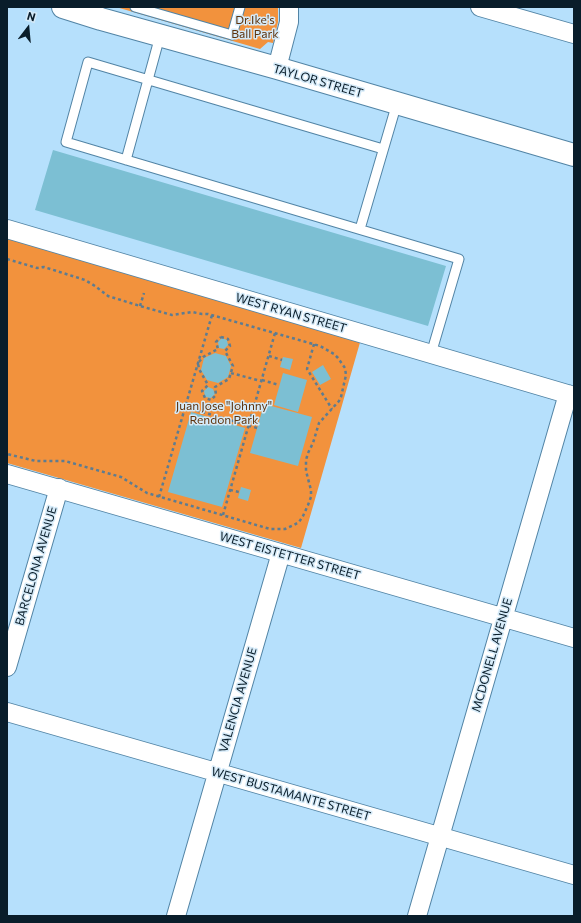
<!DOCTYPE html>
<style>
body{margin:0}
#map{position:relative;width:581px;height:923px;overflow:hidden;background:#b6e0fc;font-family:Commissioner,sans-serif}
canvas{display:block}
.frame{position:absolute;inset:0;border:8px solid #091d2a;pointer-events:none}
.north{position:absolute;left:8px;top:8px;width:40px;height:40px;-webkit-text-stroke:3px #d5eaf8;paint-order:stroke;rotate:16deg;font-size:11px;font-weight:700;line-height:16px;text-align:center;color:#091d2a}
.north::after{content:'';display:block;margin:auto;width:14px;height:18px;background:#091d2a;clip-path:polygon(50% 0,100% 100%,50% 72%,0 100%)}
</style>
<div id="map">
<canvas width="581" height="923"></canvas>
<div class="frame"></div>
<div class="north">N</div>
</div>
<script>
const c = document.querySelector('canvas').getContext('2d');
c.lineJoin = 'round';
function fillPath(path, color) {
  c.fillStyle = color;
  c.fill(path, 'evenodd');
}
function shape(rows) {
  const path = new Path2D();
  for (const r of rows) {
    path.moveTo(r[0], r[1]);
    for (let i = 2; i < r.length; i += 2) path.lineTo(r[i], r[i + 1]);
  }
  return path;
}
function strokePath(path, color, width, dash) {
  c.strokeStyle = color;
  c.lineWidth = width;
  c.lineCap = dash ? 'butt' : 'round';
  c.setLineDash(dash || []);
  c.stroke(path);
}
function label(font, color, halo, rows, align = 'center') {
  c.font = font + ' Commissioner,sans-serif';
  c.lineWidth = 3;
  c.setLineDash([]);
  c.textBaseline = 'middle';
  c.strokeStyle = halo;
  c.fillStyle = color;
  for (const [text, x, y, turn = 0] of rows) {
    c.save();
    c.translate(x, y);
    c.rotate((+turn || 0) * Math.PI / 180);
    c.textAlign = isNaN(turn) ? turn : align;
    if (halo) c.strokeText(text, 0, 0);
    c.fillText(text, 0, 0);
    c.restore();
  }
}
const green = shape([
 [116,7,278,7,278,22,273,43,268,42,260,49],
 [7,237,361,339,301,548,7,463]
]);
const building = shape([
 [53,150,446,266,428,326,35,210],
 [222,338,227,340,228,345,224,349,219,348,218,342],
 [215,353,226,356,231,366,228,377,218,383,207,380,201,370,204,358],
 [283,357,293,359,290,370,280,367],
 [323,365,331,379,320,385,312,372],
 [283,373,307,380,298,412,274,405],
 [208,387,213,389,215,394,211,398,205,397,204,391],
 [264,404,312,417,298,466,250,453],
 [191,412,245,428,222,507,168,492],
 [241,487,251,490,248,501,238,498]
]);
const path = shape([
 [7,259,37,268,44,267,85,280,95,286,108,296,140,306,172,315,192,312,202,314,208,314,320,346,334,354,338,358,345,368,346,375,341,397,339,401,319,423,313,443,308,453,306,460,306,471,311,490,311,497,308,505,303,516,299,522,294,525,285,529,270,529,147,493,121,477,65,461,36,461,7,454],
 [140,306,144,293],
 [221,337,228,339,230,346,225,351,233,366,229,379,215,387,216,395,211,400,205,398,202,391,208,385,199,369,198,363,203,357,218,349,216,342,221,337],
 [314,344,307,369,332,409],
 [269,356,282,360],
 [231,373,261,381],
 [262,380,279,385],
 [185,407,257,428],
 [230,490,239,492],
 [159,497,212,315],
 [223,515,275,333]
]);
const lane = shape([
 [135,7,232,35,240,7],
 [383,149,88,62,66,142,459,259,431,354],
 [126,160,160,36],
 [360,229,397,103]
]);
const street = shape([
 [480,7,574,34],
 [277,68,289,22,289,7],
 [7,229,574,396],
 [7,474,574,638],
 [7,667,59,488],
 [7,712,574,875],
 [176,916,281,553],
 [417,916,568,394]
]);
const secondary = shape([
 [63,7,101,19,277,68,574,155]
]);
const parkNames = [
 ["Dr.Ike's",255,20],
 ["Ball Park",255,34],
 ["Juan Jose \"Johnny\"",224,406],
 ["Rendon Park",224,420]
];
const streetNames = [
 ["TAYLOR STREET",318,81,16],
 ["WEST RYAN STREET",291,313,16],
 ["WEST EISTETTER STREET",290,556,16],
 ["BARCELONA AVENUE",36,566,-74],
 ["MCDONELL AVENUE",492,655,-74],
 ["VALENCIA AVENUE",238,700,-74],
 ["WEST BUSTAMANTE STREET",291,794,16]
];
fillPath(green, '#f2923d');
fillPath(building, '#7cbfd3');
strokePath(lane, '#5284a5', 11);
strokePath(street, '#5284a5', 20);
strokePath(secondary, '#5284a5', 24);
strokePath(path, '#5d7c91', 2.5, [3, 3]);
strokePath(lane, '#fff', 9);
strokePath(street, '#fff', 18);
strokePath(secondary, '#fff', 22);
label('12px', '#5e330c', '#d5eaf8', parkNames);
label('12px', '#091d2a', '#d5eaf8', streetNames);
</script>
